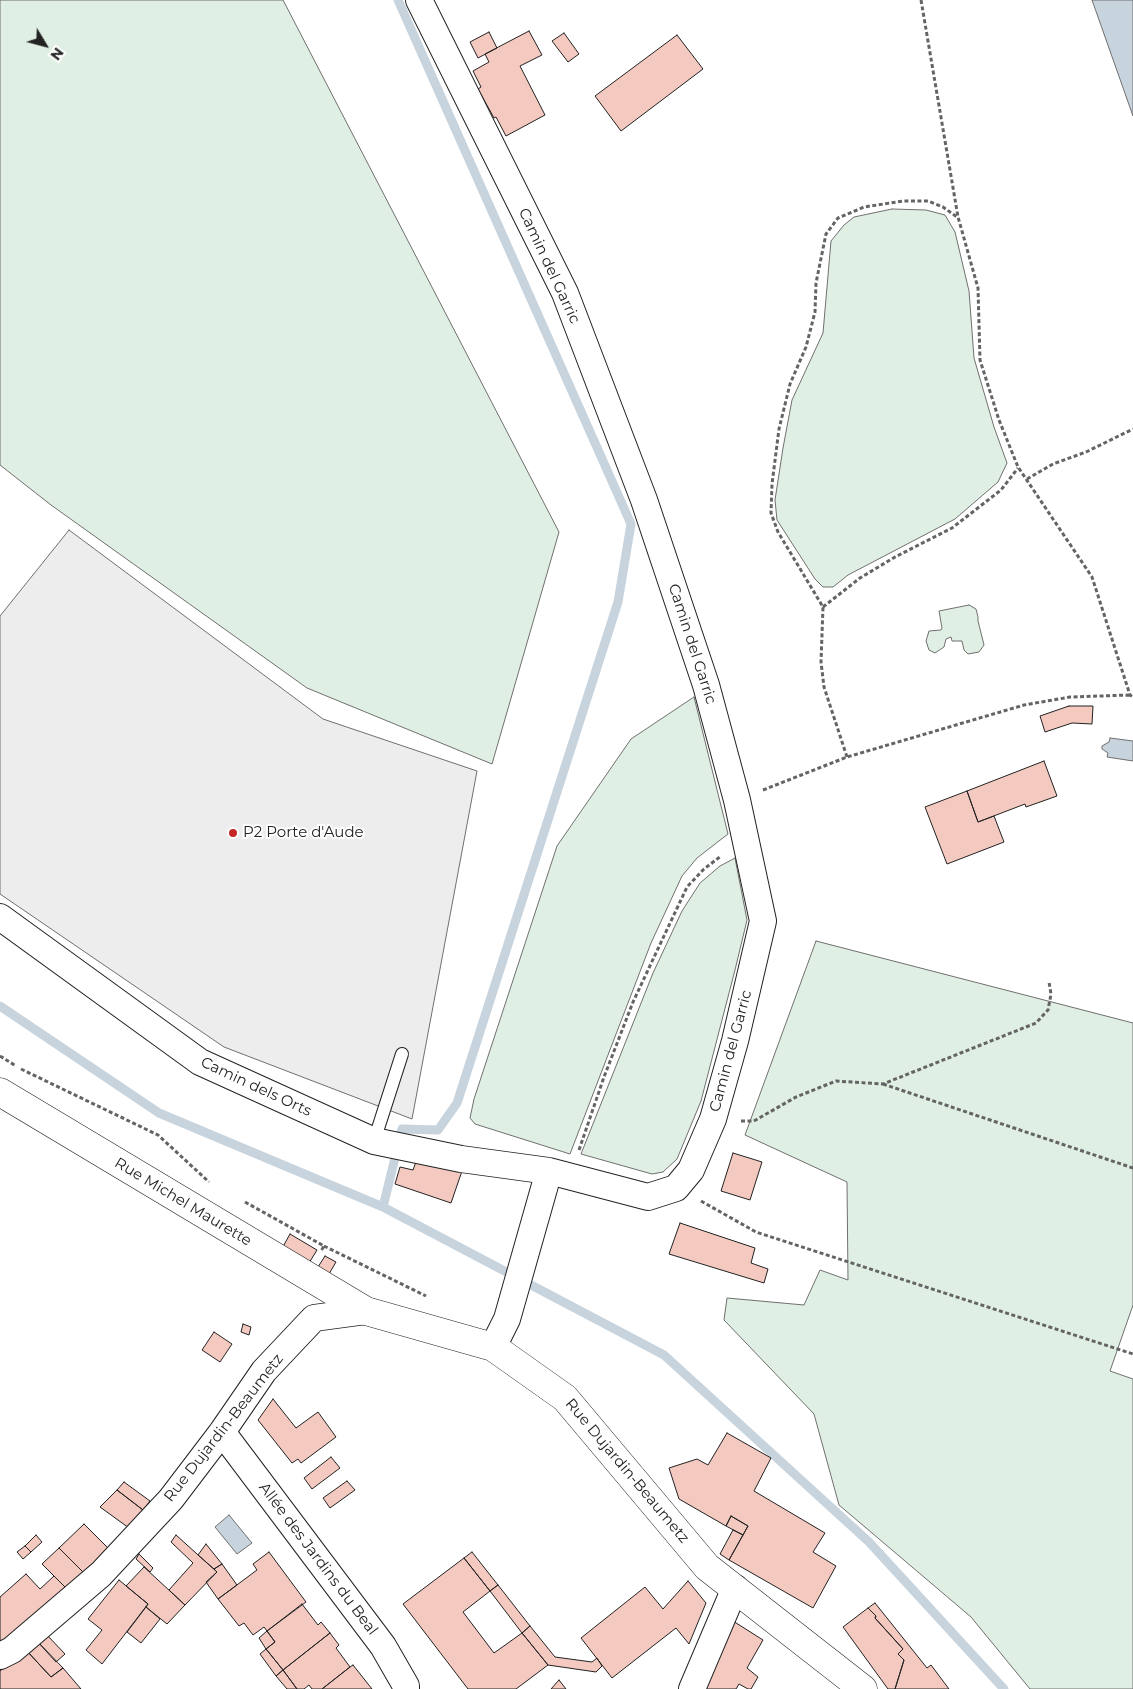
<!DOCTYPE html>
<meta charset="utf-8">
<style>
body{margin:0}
#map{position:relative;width:1133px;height:1689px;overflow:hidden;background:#fff;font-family:Montserrat,sans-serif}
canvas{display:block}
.north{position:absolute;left:20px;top:20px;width:50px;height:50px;-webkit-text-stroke:4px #fff;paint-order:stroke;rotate:127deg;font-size:14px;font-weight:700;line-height:20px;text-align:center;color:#222}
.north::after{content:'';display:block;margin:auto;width:18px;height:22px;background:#222;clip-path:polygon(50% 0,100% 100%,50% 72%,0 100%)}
</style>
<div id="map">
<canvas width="1133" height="1689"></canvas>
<div class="north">N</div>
</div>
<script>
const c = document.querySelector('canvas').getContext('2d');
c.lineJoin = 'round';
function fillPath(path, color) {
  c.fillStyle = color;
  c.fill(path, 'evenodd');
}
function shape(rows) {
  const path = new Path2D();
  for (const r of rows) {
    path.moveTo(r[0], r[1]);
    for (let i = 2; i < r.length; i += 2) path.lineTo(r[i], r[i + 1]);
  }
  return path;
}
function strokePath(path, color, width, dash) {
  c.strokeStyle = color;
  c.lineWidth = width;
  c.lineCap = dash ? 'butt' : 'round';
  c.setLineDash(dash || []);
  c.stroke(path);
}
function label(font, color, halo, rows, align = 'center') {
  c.font = font + ' Montserrat,sans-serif';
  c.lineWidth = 4;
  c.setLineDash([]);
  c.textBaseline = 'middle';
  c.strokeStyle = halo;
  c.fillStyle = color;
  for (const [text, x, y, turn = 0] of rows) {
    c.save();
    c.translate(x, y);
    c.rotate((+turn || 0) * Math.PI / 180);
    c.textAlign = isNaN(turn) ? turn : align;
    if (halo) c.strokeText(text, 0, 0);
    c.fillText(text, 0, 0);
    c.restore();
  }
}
const green = shape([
 [0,0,283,0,559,532,492,764,307,688,51,505,0,465,0,0],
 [892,209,926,210,945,215,955,232,969,291,974,358,994,427,1007,463,998,482,955,519,848,575,833,587,823,587,815,579,777,520,775,500,783,448,792,400,823,333,831,241,844,225,854,217,892,209],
 [969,605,976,609,978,617,978,621,984,645,979,652,968,654,964,650,962,641,952,641,951,637,946,639,944,647,935,653,929,650,926,641,929,631,941,630,942,628,939,611,969,605],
 [694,697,728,834,697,858,682,876,651,943,570,1154,475,1124,470,1118,474,1099,557,846,631,739,694,697],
 [735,858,747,920,735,970,701,1101,677,1159,663,1172,652,1174,581,1154,653,973,682,911,700,883,720,866,735,858],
 [816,941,1133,1023,1133,1305,1110,1371,1133,1379,1133,1689,1030,1689,971,1617,839,1505,814,1414,724,1320,727,1298,804,1305,820,1270,848,1280,847,1182,745,1135,816,941]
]);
const parking = shape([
 [69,530,323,719,477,771,412,1119,224,1047,0,894,0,616,69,530]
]);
const water = shape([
 [1092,0,1133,0,1133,116,1092,0],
 [1110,738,1133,741,1133,761,1107,757,1108,753,1102,749,1102,746,1109,742,1110,738],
 [229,1515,252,1543,237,1554,215,1527,229,1515]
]);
const stream = shape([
 [0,1006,159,1113,383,1207,664,1355,869,1542,1004,1689],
 [383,1207,402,1129,438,1130,457,1103,618,602,631,524,398,0]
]);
const building = shape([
 [529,31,542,55,520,66,545,115,506,136,496,117,494,118,478,89,481,87,473,71,489,62,485,54,529,31],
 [489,32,497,48,478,58,470,42,489,32],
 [564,33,579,54,568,62,552,41,564,33],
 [677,35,703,69,621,131,595,96,677,35],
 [1069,706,1093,706,1092,724,1072,723,1045,732,1040,716,1069,706],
 [1044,761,1057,796,1026,807,1025,804,978,822,967,791,1044,761],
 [967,791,978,822,994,816,1004,842,947,864,925,807,967,791],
 [733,1153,762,1162,750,1200,721,1191,733,1153],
 [418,1156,462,1171,451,1203,395,1184,400,1167,413,1170,418,1156],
 [680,1223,755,1248,751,1263,768,1269,764,1283,669,1254,680,1223],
 [290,1234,317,1250,306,1268,280,1252,290,1234],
 [325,1256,336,1262,329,1274,318,1267,325,1256],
 [243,1324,251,1327,249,1335,241,1332,243,1324],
 [214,1332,232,1344,220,1362,202,1350,214,1332],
 [273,1399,296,1428,318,1412,336,1437,301,1463,298,1459,292,1463,258,1420,273,1399],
 [727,1433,771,1458,754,1491,825,1533,813,1552,836,1566,813,1608,729,1560,748,1526,731,1516,726,1526,679,1499,669,1468,697,1459,708,1465,727,1433],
 [331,1457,340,1468,312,1489,304,1478,331,1457],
 [347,1481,355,1490,330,1508,323,1498,347,1481],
 [124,1482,150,1501,143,1510,117,1490,124,1482],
 [117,1490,143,1510,129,1528,100,1507,117,1490],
 [731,1516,748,1526,743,1535,726,1526,731,1516],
 [84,1524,109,1549,83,1572,59,1548,84,1524],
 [733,1530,743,1535,729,1560,720,1554,733,1530],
 [36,1535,42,1542,31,1552,25,1546,36,1535],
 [176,1535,217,1572,185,1605,169,1590,193,1563,171,1542,176,1535],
 [206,1544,222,1564,214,1569,198,1555,206,1544],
 [25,1546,31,1552,23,1559,17,1552,25,1546],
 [59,1548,83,1572,66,1588,42,1564,59,1548],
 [269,1552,306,1602,267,1631,264,1627,253,1635,244,1623,239,1626,218,1599,257,1570,253,1564,269,1552],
 [472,1552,498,1585,490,1591,464,1558,472,1552],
 [139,1554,153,1568,150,1572,136,1559,139,1554],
 [464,1558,490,1591,463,1612,494,1653,522,1633,548,1665,516,1689,468,1689,403,1604,464,1558],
 [222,1564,237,1585,218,1599,206,1582,217,1572,214,1569,222,1564],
 [144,1567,185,1605,167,1624,146,1607,148,1604,126,1586,144,1567],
 [26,1574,40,1589,54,1576,66,1588,0,1646,0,1597,26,1574],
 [119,1580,148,1604,102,1664,86,1650,102,1630,88,1619,119,1580],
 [688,1581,706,1603,689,1644,676,1628,612,1678,581,1638,645,1587,663,1609,688,1581],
 [498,1585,530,1626,522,1633,490,1591,498,1585],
 [875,1603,927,1668,931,1665,949,1689,895,1689,904,1660,898,1654,903,1649,875,1618,876,1616,868,1608,875,1603],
 [302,1604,318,1625,321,1622,330,1633,283,1670,266,1649,275,1642,267,1631,302,1604],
 [146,1607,160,1619,141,1643,127,1632,146,1607],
 [868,1608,876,1616,875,1618,903,1649,898,1654,904,1660,895,1689,888,1689,843,1627,868,1608],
 [733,1621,763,1640,747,1668,758,1677,751,1689,748,1689,739,1684,736,1689,702,1689,733,1621],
 [530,1626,555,1657,592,1662,597,1658,602,1666,596,1672,548,1665,522,1633,530,1626],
 [267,1631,275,1642,266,1649,259,1638,267,1631],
 [330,1633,339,1645,336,1648,350,1667,322,1689,312,1689,309,1685,304,1689,297,1689,283,1670,330,1633],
 [46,1634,65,1654,56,1662,37,1641,46,1634],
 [37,1641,63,1668,51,1677,26,1650,37,1641],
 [266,1649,283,1670,276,1676,260,1654,266,1649],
 [26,1650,51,1677,63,1668,81,1689,0,1689,0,1671,26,1650],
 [353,1665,372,1689,322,1689,350,1667,353,1665],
 [283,1670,297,1689,287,1689,276,1676,283,1670],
 [559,1680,566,1689,551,1689,559,1680]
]);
const path = shape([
 [921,0,958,217,978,288,980,360,999,420,1018,467,1092,577,1130,695,1133,697],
 [1027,479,1053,464,1086,452,1133,429],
 [823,607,860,578,895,557,952,528,1001,490,1018,468],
 [847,757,824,687,821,662,823,607,778,532,771,513,772,484,779,429,790,384,806,347,815,312,816,283,826,234,838,218,864,207,903,201,928,201,943,207,957,217],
 [763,790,847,757,1024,705,1070,697,1130,695],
 [0,1056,16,1066],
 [21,1069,158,1135,209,1182],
 [883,1084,1133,1168],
 [741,1121,754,1121,796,1097,836,1081,883,1084,1036,1023,1048,1010,1051,994,1049,982],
 [579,1150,604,1077,633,1002,679,904,687,887,704,869,721,856],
 [701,1201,756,1232,1133,1354],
 [245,1202,324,1246,321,1251],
 [324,1246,426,1296]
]);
const service = shape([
 [374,1141,402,1054]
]);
const minor = shape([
 [0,917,200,1062,374,1141,461,1159,549,1171,648,1197,676,1188,691,1170,713,1119,735,1041,763,921,737,800,706,685,644,500,565,293,419,0],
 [493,1347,507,1319,549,1171],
 [222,1432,383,1646,406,1686,406,1689],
 [0,1656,12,1650,101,1574,171,1499,222,1432,264,1371,314,1318,366,1311],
 [692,1689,735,1588]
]);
const secondary = shape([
 [0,1092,366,1311,493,1347,565,1398,707,1567,863,1689]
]);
const markers = [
 [233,833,5,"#c62828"]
];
const streetNames = [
 ["Camin del Garric",549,266,65],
 ["Camin del Garric",692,644,72],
 ["Camin del Garric",731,1051,-75],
 ["Camin dels Orts",256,1087,25],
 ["Rue Michel Maurette",183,1202,31],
 ["Rue Dujardin-Beaumetz",224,1428,-52],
 ["Rue Dujardin-Beaumetz",627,1471,50],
 ["Allée des Jardins du Beal",318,1559,53]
];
const poiNames = [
 ["P2 Porte d'Aude",243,833]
];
fillPath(green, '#e0efe3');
strokePath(green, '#6f6f6f', 1);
fillPath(parking, '#ededed');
strokePath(parking, '#6f6f6f', 1);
fillPath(water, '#c7d3dd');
strokePath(water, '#6f6f6f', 1);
strokePath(stream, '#c7d3dd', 9);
fillPath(building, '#f3c9c0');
strokePath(building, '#222', 1);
strokePath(service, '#222', 14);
strokePath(minor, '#222', 28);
strokePath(secondary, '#222', 29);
strokePath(path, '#646464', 3, [4, 2.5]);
strokePath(service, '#fff', 12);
strokePath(minor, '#fff', 26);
strokePath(secondary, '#fff', 28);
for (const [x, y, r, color] of markers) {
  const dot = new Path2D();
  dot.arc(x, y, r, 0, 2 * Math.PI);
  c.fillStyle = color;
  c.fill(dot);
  strokePath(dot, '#fff', 2);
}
label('15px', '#222', '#fff', streetNames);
label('15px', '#222', '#fff', poiNames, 'left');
</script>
